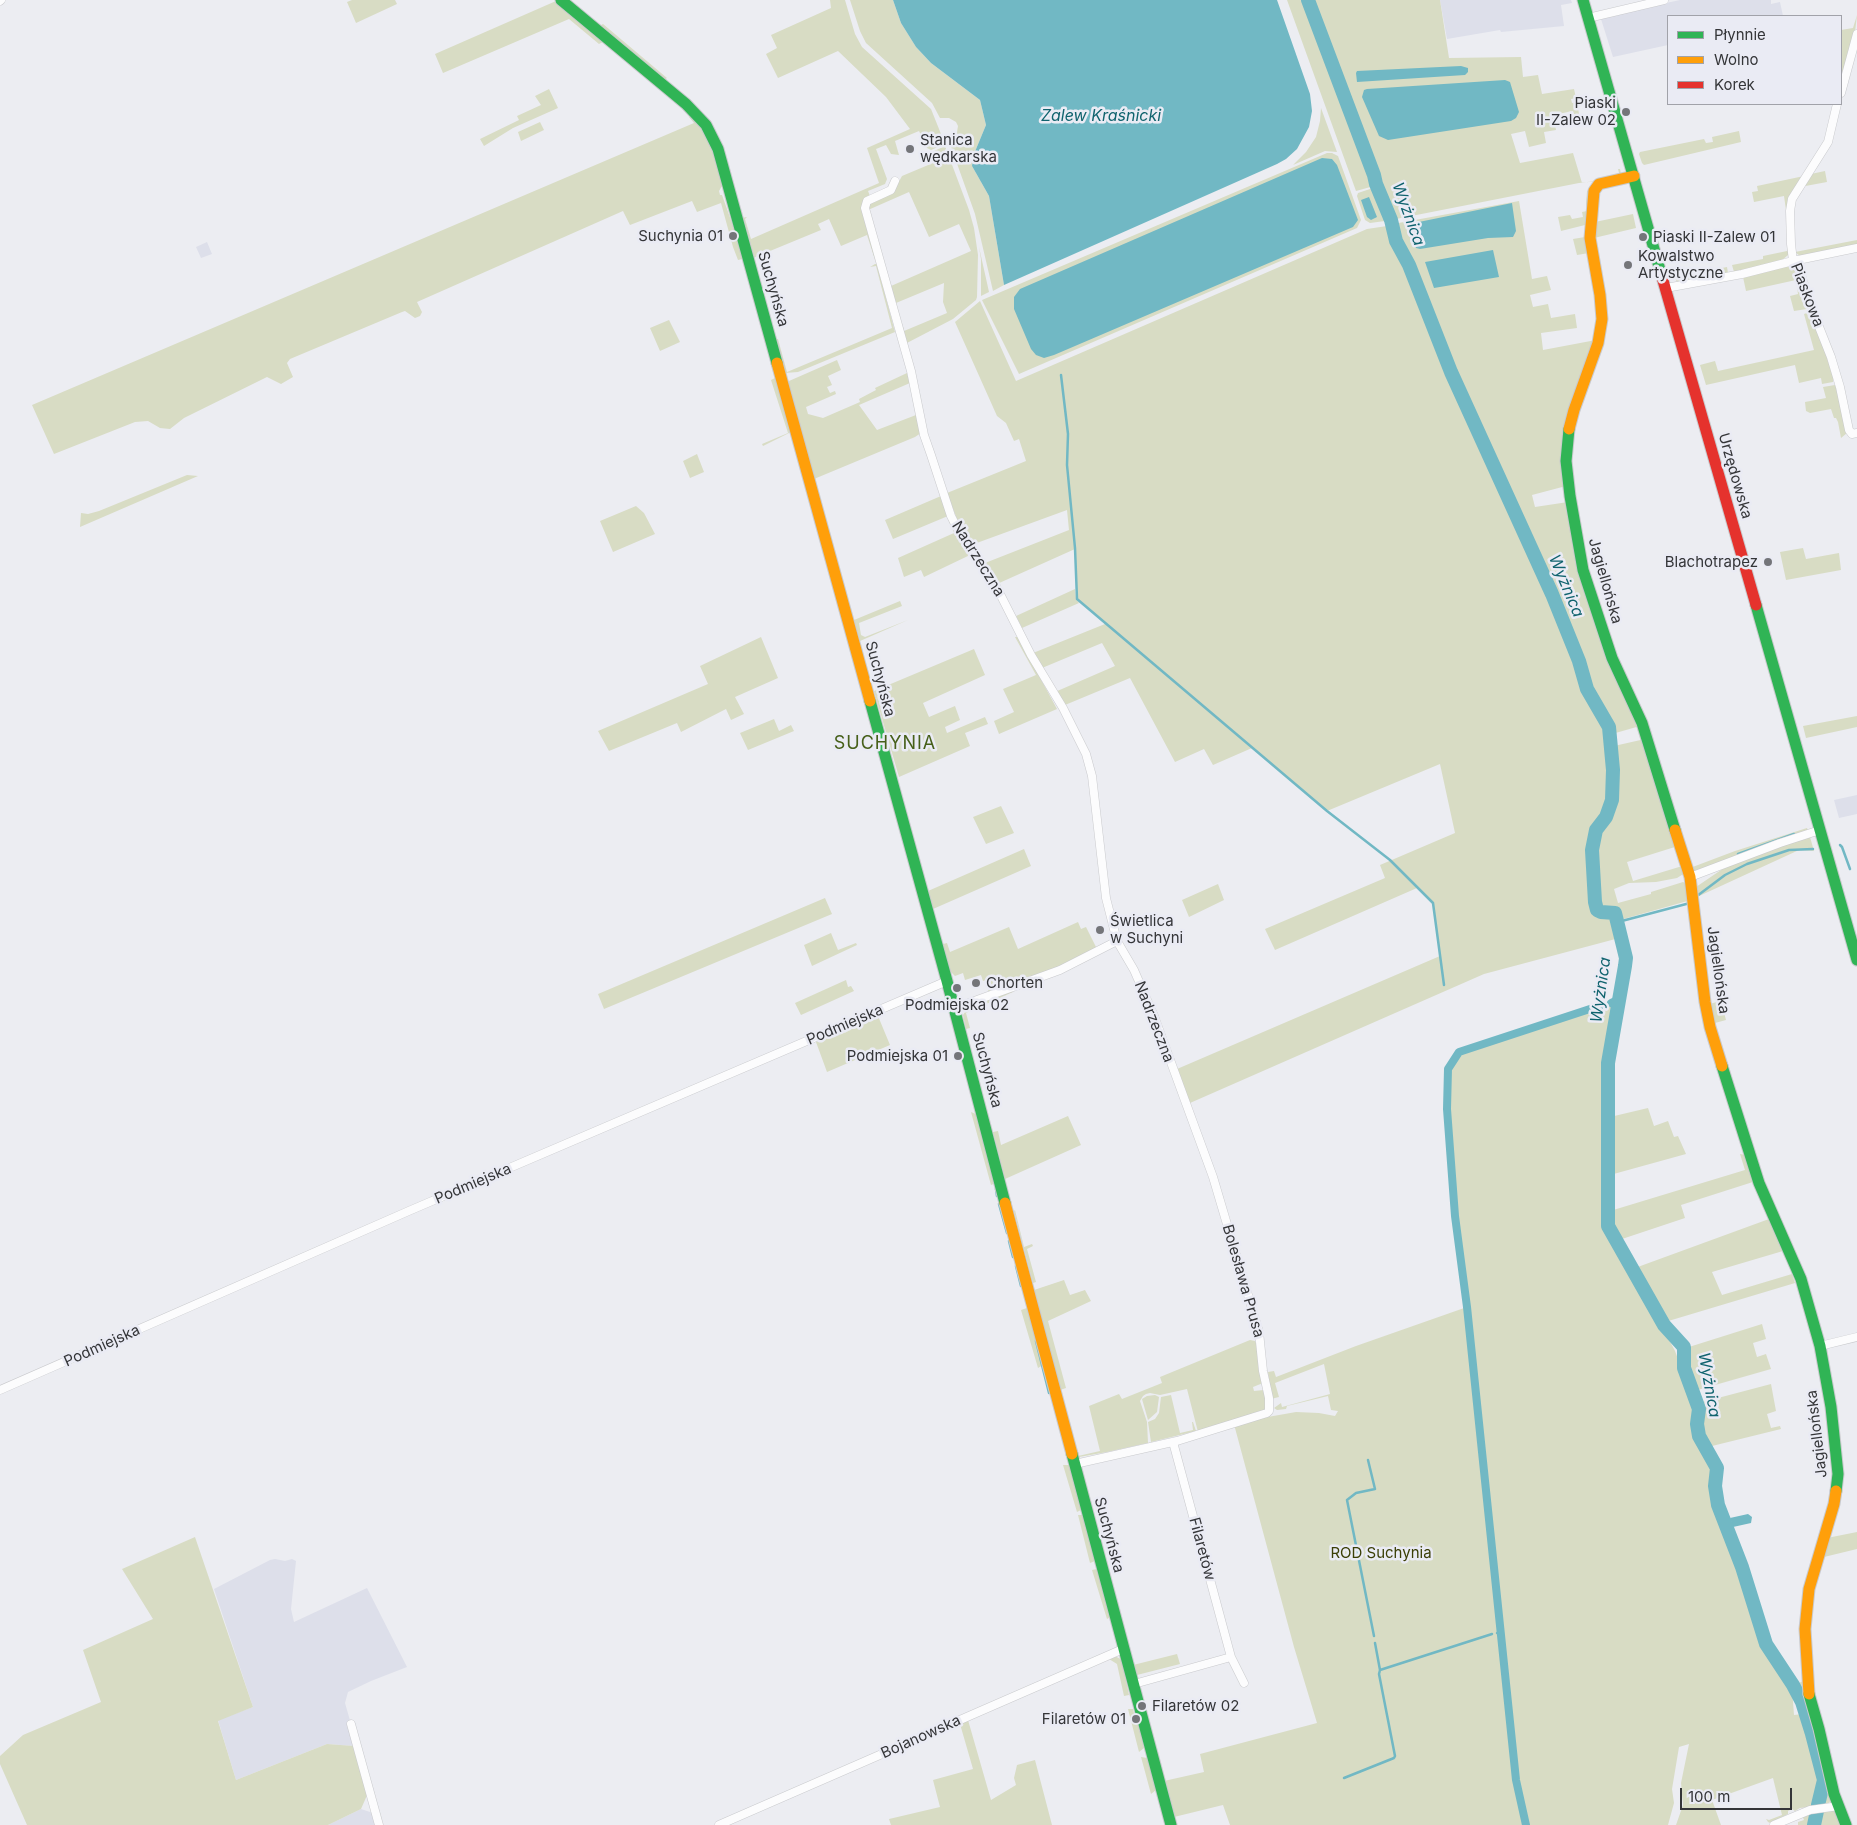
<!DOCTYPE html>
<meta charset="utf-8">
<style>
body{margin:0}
#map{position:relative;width:1857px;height:1825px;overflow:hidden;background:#ecedf2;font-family:Inter,sans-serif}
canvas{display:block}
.legend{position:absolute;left:1667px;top:15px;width:175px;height:90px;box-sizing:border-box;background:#eaebf4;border:1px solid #a1a2a9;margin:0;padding:6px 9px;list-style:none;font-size:15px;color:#343538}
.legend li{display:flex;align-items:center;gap:10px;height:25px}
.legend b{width:25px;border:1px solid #a1a2a9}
.scale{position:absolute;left:1680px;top:1788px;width:112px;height:22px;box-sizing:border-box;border:2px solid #343538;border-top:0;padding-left:6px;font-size:15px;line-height:18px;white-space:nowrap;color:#343538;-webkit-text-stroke:4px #eaebf4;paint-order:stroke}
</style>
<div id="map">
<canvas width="1857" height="1825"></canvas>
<ul class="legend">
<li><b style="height:6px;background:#30b455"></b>Płynnie</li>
<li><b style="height:6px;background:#ff9f0a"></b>Wolno</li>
<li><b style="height:6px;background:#e5322d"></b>Korek</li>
</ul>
<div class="scale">100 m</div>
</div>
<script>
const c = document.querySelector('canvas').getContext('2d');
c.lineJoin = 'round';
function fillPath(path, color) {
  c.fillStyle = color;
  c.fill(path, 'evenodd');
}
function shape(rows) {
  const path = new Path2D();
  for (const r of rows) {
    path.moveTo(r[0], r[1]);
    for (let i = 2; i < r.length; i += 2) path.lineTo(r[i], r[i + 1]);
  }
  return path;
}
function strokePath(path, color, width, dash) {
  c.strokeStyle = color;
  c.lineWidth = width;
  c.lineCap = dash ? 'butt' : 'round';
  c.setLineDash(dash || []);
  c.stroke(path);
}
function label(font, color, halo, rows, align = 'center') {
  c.font = font + ' Inter,sans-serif';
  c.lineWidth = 5;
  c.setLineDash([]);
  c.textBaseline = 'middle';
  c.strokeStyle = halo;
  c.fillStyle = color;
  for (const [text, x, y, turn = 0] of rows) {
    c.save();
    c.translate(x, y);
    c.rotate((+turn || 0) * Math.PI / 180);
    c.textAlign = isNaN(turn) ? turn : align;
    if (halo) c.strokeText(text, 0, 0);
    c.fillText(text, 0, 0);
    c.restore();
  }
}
const built = shape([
 [1440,0,1571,0,1572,3,1561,5,1564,26,1501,32,1500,30,1447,39],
 [1680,0,1771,0,1771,4,1780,2,1783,16,1668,16,1668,45,1613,57,1601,19,1643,8],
 [207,242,212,254,201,258,196,247],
 [1857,795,1857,814,1839,818,1834,800],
 [275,1559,285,1561,292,1559,296,1561,291,1609,294,1622,367,1588,407,1667,371,1681,348,1692,345,1703,351,1724,354,1746,327,1744,236,1780,218,1720,253,1707,214,1589,270,1560],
 [361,1809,373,1813,376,1825,328,1825]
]);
const green = shape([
 [352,0,395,0,397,4,356,23,347,2],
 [830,0,845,0,855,34,862,47,931,109,945,144,931,150,927,148,919,131,895,141,899,155,891,154,886,145,876,149,887,179,885,184,868,191,870,196,865,198,875,260,867,235,841,246,829,219,818,224,821,230,753,258,742,218,747,217,745,219,751,239,879,183,867,148,910,129,886,97,838,51,778,78,766,54,777,48,771,35,831,8],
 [850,0,893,0,901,23,916,47,931,63,980,100,986,125,974,154,972,166,989,196,1004,285,993,291,975,214,950,144,956,138,958,126,956,122,949,118,940,118,932,103,866,43,860,31],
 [1287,0,1305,0,1374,186,1356,191],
 [1310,0,1440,0,1449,58,1521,57,1523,77,1538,75,1542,94,1574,89,1576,98,1571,99,1572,103,1577,102,1579,114,1574,115,1573,111,1553,115,1556,130,1544,132,1546,143,1529,147,1525,131,1511,134,1520,163,1573,153,1582,183,1599,180,1619,173,1618,169,1620,169,1621,174,1598,181,1579,183,1391,220],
 [556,1,603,42,599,44,569,19,443,73,435,54],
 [1857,15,1855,32,1844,72,1841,73,1841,30,1853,28],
 [603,24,667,78,664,80,599,26],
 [549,89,558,108,513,128,484,146,480,139,519,120,517,116,541,105,535,96],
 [1321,108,1337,152,1325,151,1293,165,1306,152,1316,137,1320,121],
 [691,116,708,136,718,165,722,186,719,191,720,195,722,195,743,254,742,259,738,260,733,247,721,203,697,212,692,201,630,225,623,211,417,302,422,312,420,316,415,318,405,311,402,312,290,359,287,363,293,377,281,384,267,377,184,418,170,429,160,428,148,421,135,422,54,454,32,405,694,123,689,117],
 [540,122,544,130,521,141,518,132],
 [1739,131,1741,142,1644,165,1642,163,1639,154,1640,152,1704,139,1706,143,1713,142,1712,137],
 [945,146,969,210,974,228,978,255,977,297,976,300,953,319,905,344,900,328,903,327,904,331,947,313,943,302,944,283,896,303,900,317,898,317,884,264,891,286,971,251,959,224,929,237,909,192,868,210,869,204,894,191,902,176,933,163,930,157,932,152],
 [1327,153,1332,153,1338,156,1361,220,1357,228,1019,374,982,300],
 [1825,171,1827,182,1800,187,1811,174],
 [1804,176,1795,189,1788,255,1781,261,1734,272,1732,265,1763,259,1763,256,1787,251,1788,224,1784,196,1754,202,1752,192,1758,191,1757,186],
 [1376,187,1375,193,1385,221,1370,223,1365,220,1357,196,1358,193],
 [1589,190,1589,224,1561,231,1558,217,1570,215,1572,219,1583,217,1582,212,1587,211,1586,203,1587,191],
 [1519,201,1532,279,1547,276,1551,290,1530,295,1533,307,1548,304,1551,318,1575,314,1577,328,1541,333,1543,350,1596,340,1578,390,1566,486,1532,495,1535,507,1568,502,1571,523,1640,726,1612,734,1614,746,1645,739,1678,846,1627,862,1633,881,1679,867,1681,867,1685,873,1677,878,1656,882,1629,883,1614,889,1618,903,1651,894,1651,892,1683,882,1685,883,1691,900,1620,920,1623,937,1484,974,1190,1103,1177,1069,1440,956,1433,903,1417,888,1275,950,1265,929,1385,878,1380,865,1455,833,1440,764,1327,811,1252,748,1213,765,1204,749,1175,762,1130,678,1065,705,1055,692,1115,666,1102,643,1042,668,1033,653,1105,624,1077,599,1075,549,997,584,985,563,1069,530,1067,510,974,544,960,527,947,493,1026,461,1019,439,1014,441,1006,423,997,416,955,322,980,301,1016,381,1367,229,1387,226,1391,238,1395,237,1393,224],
 [1633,214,1636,228,1594,238,1595,222],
 [1585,237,1589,253,1577,255,1573,239],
 [1857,240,1857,246,1800,256,1795,252],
 [979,247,989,292,981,296,981,259],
 [875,264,877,264,895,332,798,372,785,373,776,339,778,339,787,372,892,328,876,266,870,267],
 [1789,265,1796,269,1798,278,1796,280,1746,291,1743,277],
 [1727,267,1728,273,1681,283,1677,282,1675,278],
 [1797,287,1801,288,1807,309,1794,311,1790,296,1798,294],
 [1810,312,1824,348,1833,376,1833,382,1822,384,1821,378,1799,383,1795,365,1706,385,1700,365,1715,361,1718,371,1814,350,1804,314],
 [669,320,680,342,660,351,650,328],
 [837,360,841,370,828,376,832,385,827,387,830,393,835,391,836,394,806,407,808,414,823,418,860,402,859,399,876,390,875,388,907,373,910,383,859,405,877,430,916,415,921,433,915,437,814,479,788,383,789,381],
 [775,378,791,432,763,446,762,444,788,433,771,380],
 [1835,385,1836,386,1847,433,1841,438,1838,422,1836,418,1834,418,1831,409,1810,413,1806,411,1805,402,1826,398,1823,387],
 [697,454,704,472,690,478,683,461],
 [932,470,948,516,893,539,885,520,941,496],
 [187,475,198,476,80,527,81,513,88,514,99,511],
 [636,506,644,513,655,534,613,552,600,521],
 [948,519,968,550,967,551,991,585,989,586,970,555,924,577,921,570,904,577,898,558,954,533],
 [1803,548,1806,559,1839,553,1841,570,1786,580,1780,552],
 [1075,589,1076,599,1079,603,1022,628,1016,616],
 [900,601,902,606,859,623,861,635,865,637,908,620,860,641,854,620],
 [761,637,778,678,735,697,744,714,731,720,726,709,681,732,677,723,609,751,598,731,708,684,700,666],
 [1015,637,1018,637,1057,709,999,734,994,721,1014,712,1003,689,1036,675],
 [974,649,985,675,923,703,929,717,955,706,960,720,945,727,947,733,985,717,988,724,965,733,970,746,899,777,874,691],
 [1857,716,1857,727,1806,738,1803,726],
 [774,719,779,731,791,725,794,731,748,750,740,733],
 [1001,806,1014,833,986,844,973,817],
 [1807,828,1808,831,1697,872,1690,868,1735,851],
 [1810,837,1814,851,1799,850,1697,897,1701,937,1708,978,1704,977,1695,889,1696,887,1724,868,1736,863,1783,844,1799,839],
 [1024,849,1031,866,933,909,928,891],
 [1218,884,1224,900,1189,917,1182,900],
 [825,898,832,914,604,1009,598,994],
 [1078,922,1081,929,1086,927,1097,949,1058,968,989,992,988,990,990,989,987,980,983,981,981,975,965,980,963,973,955,976,949,970,943,944,947,943,950,952,1009,927,1018,949],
 [831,933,838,950,856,943,857,945,812,966,804,945],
 [846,980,848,987,851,986,854,991,801,1015,795,1003],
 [1709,988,1710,992,1707,993,1709,1004,1721,1001,1726,1020,1715,1023,1712,1022,1706,993],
 [1010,990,1013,992,966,1013,970,1028,966,1029,963,1015,969,1006],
 [1617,1000,1605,1065,1606,1227,1628,1262,1675,1351,1697,1410,1696,1426,1697,1436,1715,1468,1713,1481,1716,1506,1740,1572,1764,1646,1792,1688,1794,1715,1803,1714,1823,1779,1822,1788,1816,1806,1800,1808,1795,1811,1792,1809,1788,1811,1788,1814,1770,1823,1768,1822,1766,1819,1769,1820,1782,1815,1773,1778,1712,1800,1721,1825,1676,1825,1683,1805,1681,1783,1689,1744,1679,1747,1672,1789,1674,1803,1668,1825,1528,1825,1518,1779,1473,1364,1471,1365,1514,1780,1525,1825,1230,1825,1223,1805,1174,1817,1164,1781,1204,1772,1200,1754,1317,1723,1294,1647,1235,1428,1233,1426,1262,1418,1296,1412,1319,1413,1335,1416,1338,1411,1331,1410,1328,1396,1287,1406,1286,1409,1277,1410,1274,1408,1281,1403,1282,1407,1330,1394,1324,1364,1275,1383,1279,1397,1271,1399,1268,1372,1274,1371,1276,1377,1356,1346,1467,1307,1455,1216,1447,1109,1448,1069,1459,1052],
 [878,1016,890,1045,827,1072,816,1042],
 [1648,1108,1654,1126,1668,1121,1674,1137,1678,1136,1686,1154,1610,1175,1610,1117],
 [971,1112,978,1115,996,1183,991,1185],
 [1068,1116,1081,1145,1005,1179,993,1132,998,1131,1001,1145],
 [1740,1154,1746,1155,1756,1181,1681,1205,1685,1218,1619,1240,1610,1226,1610,1211,1745,1170],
 [1015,1210,1024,1247,1032,1244,1033,1246,1027,1249,1036,1282,1033,1283,1014,1211],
 [1769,1219,1783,1251,1712,1272,1722,1295,1792,1274,1795,1283,1665,1322,1635,1268],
 [1064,1280,1070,1295,1085,1290,1091,1301,1048,1321,1066,1388,1060,1390,1034,1290],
 [1027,1308,1030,1309,1043,1365,1038,1368,1021,1310],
 [1762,1324,1766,1339,1753,1343,1757,1357,1766,1354,1771,1369,1694,1391,1686,1368,1687,1351,1683,1341,1689,1347],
 [1250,1340,1255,1341,1257,1345,1263,1383,1253,1387,1254,1391,1264,1390,1266,1405,1265,1410,1198,1432,1187,1389,1160,1395,1150,1393,1146,1394,1143,1396,1140,1401,1147,1422,1148,1443,1107,1452,1079,1457,1078,1456,1100,1451,1089,1406,1119,1394,1122,1399,1162,1383,1160,1377],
 [1771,1384,1776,1411,1767,1414,1771,1428,1780,1426,1781,1429,1712,1446,1704,1438,1700,1427,1699,1403],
 [1155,1395,1159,1397,1157,1412,1148,1420,1142,1399,1147,1396],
 [1171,1395,1180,1433,1193,1430,1192,1422,1193,1422,1196,1431,1151,1442,1148,1422,1155,1419,1159,1413,1161,1397],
 [1063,1465,1069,1465,1081,1510,1077,1512],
 [1078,1515,1083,1515,1095,1561,1090,1563],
 [1857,1532,1857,1549,1824,1557,1827,1538],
 [195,1537,253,1707,218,1721,236,1780,327,1744,354,1746,368,1793,361,1809,328,1825,27,1825,0,1764,0,1756,23,1735,101,1702,83,1650,153,1619,122,1569],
 [1097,1569,1111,1617,1107,1619,1092,1570],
 [1177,1654,1180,1664,1137,1675,1135,1673,1133,1665],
 [1115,1656,1122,1660,1129,1695,1124,1696,1117,1664,1109,1659,1038,1690],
 [1805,1680,1832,1799,1828,1804,1820,1806,1826,1779,1804,1702,1795,1685],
 [1128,1709,1133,1709,1136,1722,1138,1723,1144,1748,1139,1752],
 [968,1720,991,1800,1016,1785,1014,1778,1017,1765,1035,1760,1052,1825,891,1825,889,1819,940,1807,933,1780,973,1769,960,1724],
 [1141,1757,1147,1758,1156,1790,1151,1794],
 [1832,1810,1835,1812,1843,1825,1798,1825,1798,1822,1804,1820,1802,1815]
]);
const water = shape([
 [893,0,1277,0,1310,94,1312,111,1309,127,1297,149,1286,159,1277,164,1004,285,989,196,972,166,974,154,986,125,980,100,931,63,916,47,901,23],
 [1461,66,1468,68,1468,72,1465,75,1357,82,1356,73,1357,71],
 [1505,80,1510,82,1519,112,1516,118,1511,121,1388,140,1379,136,1362,97,1364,90,1367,89],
 [1322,158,1332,159,1337,165,1358,220,1353,227,1054,355,1044,358,1036,355,1031,349,1014,309,1014,297,1020,289],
 [1369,197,1377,217,1371,220,1367,217,1361,200],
 [1512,203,1516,231,1513,237,1488,238,1420,249,1416,248,1408,229,1409,224],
 [1493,250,1499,277,1434,288,1425,262],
 [1748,1514,1752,1517,1751,1523,1733,1527,1730,1518]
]);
const stream = shape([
 [1061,375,1068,434,1067,465,1075,548,1077,599,1327,811,1390,860,1433,903,1444,985],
 [1840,845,1842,847,1850,869],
 [1738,854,1794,834],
 [1697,896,1725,875,1747,864,1789,850,1813,849],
 [1618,922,1690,903],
 [996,1189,997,1196],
 [999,1204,1007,1233],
 [1009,1241,1013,1257],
 [1016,1266,1021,1286],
 [1036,1341,1049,1393],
 [1368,1460,1375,1489,1356,1493,1347,1500,1374,1636],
 [1497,1633,1501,1631],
 [1375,1643,1380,1670],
 [1344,1778,1394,1758,1395,1756,1379,1674,1380,1670,1492,1634]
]);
const canal = shape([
 [1611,1003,1619,999],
 [1526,1825,1516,1780,1467,1307,1455,1216,1447,1109,1448,1069,1459,1052,1602,1005]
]);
const river = shape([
 [1308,0,1374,175,1376,184,1391,220,1396,241,1409,265,1451,372,1552,594,1579,661,1587,689,1609,727,1613,770,1612,800,1606,817,1596,830,1592,850,1595,902,1597,910,1601,912,1615,913,1626,958,1625,966,1608,1063,1608,1226,1664,1325,1684,1347,1684,1368,1699,1409,1697,1424,1699,1436,1717,1468,1715,1486,1718,1505,1742,1567,1766,1644,1793,1685,1802,1702,1812,1734,1824,1780,1818,1805],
 [1814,1825,1817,1811]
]);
const street = shape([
 [0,1,1,0],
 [1588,18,1664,0],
 [1841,93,1857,34],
 [1837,104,1828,142,1792,199,1790,211,1791,244,1793,261,1800,271,1810,304,1831,357,1840,387,1849,430,1852,434,1857,433],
 [895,181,891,190,867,201,865,208,911,371,924,435,931,455,951,516,958,530,996,586,1031,655,1063,708,1086,754,1092,776,1106,898,1117,941,1134,970,1154,1016,1213,1177,1259,1332,1263,1371,1269,1398,1269,1411,1267,1413,1177,1441,1075,1464],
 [1666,288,1742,274,1793,261,1857,248],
 [1690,877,1780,843,1820,830],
 [955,1008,1060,970,1117,941],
 [1820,1346,1857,1337],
 [0,1390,411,1210,947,981],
 [1173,1442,1231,1657,1244,1683],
 [1134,1684,1231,1657],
 [351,1724,379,1825],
 [719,1825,1123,1649],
 [1774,1825,1810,1810,1839,1806]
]);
const fast = shape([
 [561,0,686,104,706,125,718,149,777,363],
 [1583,0,1662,277],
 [1569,429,1566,461,1570,496,1583,570,1612,658,1642,723,1675,830],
 [1756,605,1857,960],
 [870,701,947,981,1005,1203],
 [1722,1066,1759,1183,1801,1279,1820,1346,1831,1407,1838,1474,1836,1491],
 [1072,1454,1171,1825],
 [1809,1694,1819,1729,1834,1794,1846,1825]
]);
const slow = shape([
 [777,363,870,701],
 [1569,429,1574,410,1598,343,1602,319,1600,295,1590,238,1594,191,1599,184,1634,176],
 [1675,830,1690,877,1705,1002,1710,1027,1722,1066],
 [1005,1203,1072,1454],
 [1809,1694,1805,1629,1809,1589,1834,1504,1836,1491]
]);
const jam = shape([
 [1662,277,1756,605]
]);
const markers = [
 [1626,112,5,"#747579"],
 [910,149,5,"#747579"],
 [733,236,5,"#747579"],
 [1643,237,5,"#747579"],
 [1628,265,5,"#747579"],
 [1768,562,5,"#747579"],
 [1100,930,5,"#747579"],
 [976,983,5,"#747579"],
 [957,988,5,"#747579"],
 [958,1056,5,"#747579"],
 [1142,1706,5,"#747579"],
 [1136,1719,5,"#747579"]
];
const poiNames = [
 ["Piaski",1616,103,"right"],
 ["II-Zalew 02",1616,120,"right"],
 ["Stanica",920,140],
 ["wędkarska",920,157],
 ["Suchynia 01",723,236,"right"],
 ["Piaski II-Zalew 01",1653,237],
 ["Kowalstwo",1638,256],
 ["Artystyczne",1638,273],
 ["Blachotrapez",1758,562,"right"],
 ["Świetlica",1110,921],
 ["w Suchyni",1110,938],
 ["Chorten",986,983],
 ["Podmiejska 02",957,1005,"center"],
 ["Podmiejska 01",948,1056,"right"],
 ["Filaretów 02",1152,1706],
 ["Filaretów 01",1126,1719,"right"]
];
const streetNames = [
 ["Suchyńska",773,289,74],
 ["Piaskowa",1807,295,69],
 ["Urzędowska",1735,476,74],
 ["Nadrzeczna",978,559,58],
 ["Jagiellońska",1605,581,74],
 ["Suchyńska",880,679,75],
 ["Jagiellońska",1718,970,82],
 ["Nadrzeczna",1154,1022,69],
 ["Podmiejska",845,1025,-23],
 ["Suchyńska",987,1070,75],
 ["Podmiejska",473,1184,-23],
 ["Bolesława Prusa",1243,1281,74],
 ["Podmiejska",102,1346,-24],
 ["Jagiellońska",1817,1434,-97],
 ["Suchyńska",1109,1535,75],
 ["Filaretów",1202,1549,75],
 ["Bojanowska",921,1737,-24]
];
const parkNames = [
 ["ROD Suchynia",1381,1553]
];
const waterNames = [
 ["Zalew Kraśnicki",1101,116],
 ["Wyżnica",1408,214,70],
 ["Wyżnica",1566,586,67],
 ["Wyżnica",1601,990,-82],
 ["Wyżnica",1709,1385,80]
];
const quarterNames = [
 ["SUCHYNIA",885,744]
];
fillPath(built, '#dddfea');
fillPath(green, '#d8dcc4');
fillPath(water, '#71b8c4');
strokePath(stream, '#71b8c4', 2.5);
strokePath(canal, '#71b8c4', 8);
strokePath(river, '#71b8c4', 14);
strokePath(street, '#c9cacd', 9);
strokePath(fast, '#c9cacd', 13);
strokePath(slow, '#c9cacd', 13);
strokePath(jam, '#c9cacd', 13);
strokePath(street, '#fcfcfd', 8);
strokePath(fast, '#30b455', 11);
strokePath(slow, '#ff9f0a', 11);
strokePath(jam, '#e5322d', 11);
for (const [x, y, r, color] of markers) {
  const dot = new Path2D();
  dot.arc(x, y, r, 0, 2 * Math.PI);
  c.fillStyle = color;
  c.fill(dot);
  strokePath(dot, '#eaebf4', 2);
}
label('15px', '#343538', '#eaebf4', poiNames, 'left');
label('15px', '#343538', '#eaebf4', streetNames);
label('15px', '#3b3f06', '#eaebf4', parkNames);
label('italic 16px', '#10636e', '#eaebf4', waterNames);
c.letterSpacing = '1px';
label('18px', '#47601a', '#eaebf4', quarterNames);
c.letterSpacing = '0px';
</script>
